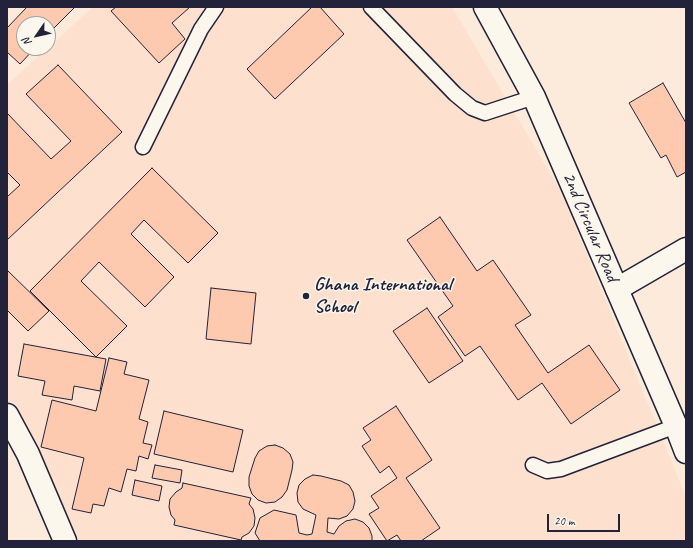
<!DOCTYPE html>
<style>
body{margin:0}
#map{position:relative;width:693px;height:548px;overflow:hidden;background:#fceada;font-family:Caveat,sans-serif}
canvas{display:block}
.frame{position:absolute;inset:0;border:8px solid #22223b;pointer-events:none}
.north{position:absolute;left:16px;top:16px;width:40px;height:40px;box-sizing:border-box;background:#fbf7ec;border:1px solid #a4a2a5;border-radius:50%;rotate:236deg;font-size:11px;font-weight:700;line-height:16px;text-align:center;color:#22223b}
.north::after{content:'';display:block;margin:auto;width:14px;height:18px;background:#22223b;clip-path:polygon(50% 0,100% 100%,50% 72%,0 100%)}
.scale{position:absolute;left:547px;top:514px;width:73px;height:18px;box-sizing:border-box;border:2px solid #22223b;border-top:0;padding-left:5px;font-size:12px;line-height:14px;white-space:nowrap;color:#22223b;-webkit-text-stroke:3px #fbf7ec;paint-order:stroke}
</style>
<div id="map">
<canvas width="693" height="548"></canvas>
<div class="frame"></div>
<div class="north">N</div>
<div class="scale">20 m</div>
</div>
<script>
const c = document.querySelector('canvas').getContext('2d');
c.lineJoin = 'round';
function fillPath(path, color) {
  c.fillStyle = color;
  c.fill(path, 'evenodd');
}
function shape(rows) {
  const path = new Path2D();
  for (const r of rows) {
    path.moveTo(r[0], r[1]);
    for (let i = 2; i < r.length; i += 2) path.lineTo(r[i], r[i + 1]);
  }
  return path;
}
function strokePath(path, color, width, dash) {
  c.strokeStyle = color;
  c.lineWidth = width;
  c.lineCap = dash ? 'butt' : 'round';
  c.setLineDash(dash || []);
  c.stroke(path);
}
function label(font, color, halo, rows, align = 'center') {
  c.font = font + ' Caveat,sans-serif';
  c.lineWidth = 3;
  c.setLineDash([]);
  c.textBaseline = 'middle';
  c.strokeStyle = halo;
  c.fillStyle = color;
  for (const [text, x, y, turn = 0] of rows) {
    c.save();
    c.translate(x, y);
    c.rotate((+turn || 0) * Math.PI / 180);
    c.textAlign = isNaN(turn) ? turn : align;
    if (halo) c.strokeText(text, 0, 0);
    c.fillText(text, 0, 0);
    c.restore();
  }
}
const built = shape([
 [93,7,452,7,561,192,686,497,686,541,77,541,7,401,7,85]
]);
const building = shape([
 [27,7,75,7,48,34,48,24,24,24,24,48,35,48,20,64,7,52,7,28,27,7],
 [116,7,190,7,172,23,185,39,159,63,111,11,116,7],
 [312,7,320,7,344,34,275,99,247,69,312,7],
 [58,65,122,132,7,240,7,197,20,185,7,172,7,113,51,159,71,141,26,94,58,65],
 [663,83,686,123,686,172,677,177,666,155,661,158,629,103,663,83],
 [152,168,218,233,188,263,144,220,131,234,174,277,145,307,99,262,81,281,127,326,96,357,30,291,152,168],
 [440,217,477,271,493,260,531,315,515,325,548,373,589,345,620,390,571,424,542,383,518,400,480,346,465,356,438,317,453,306,407,240,440,217],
 [7,270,49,311,28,331,7,310,7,270],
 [211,288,256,293,251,344,206,339,211,288],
 [427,308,463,361,429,383,393,331,427,308],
 [24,344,106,359,100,391,74,386,72,400,42,395,45,381,18,376,24,344],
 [109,358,127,362,124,374,149,380,139,419,148,422,143,443,152,445,148,459,139,456,136,471,127,469,121,492,109,488,104,506,93,504,91,513,72,509,84,458,41,447,52,400,96,411,109,358],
 [396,406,432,460,406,478,440,528,421,541,401,541,397,535,387,541,369,514,379,508,371,496,397,478,389,466,380,473,362,446,371,440,363,428,396,406],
 [164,411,243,430,233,472,154,454,164,411],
 [275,445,283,448,290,454,293,462,292,470,287,490,282,497,275,502,266,503,258,500,252,494,249,486,249,477,255,458,259,451,267,446,275,445],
 [155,465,182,470,180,483,152,478,155,465],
 [313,475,321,476,341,481,349,485,353,492,355,501,353,509,347,516,339,519,328,518,327,532,334,534,339,526,346,521,355,519,363,522,369,528,372,536,372,541,260,541,255,533,260,518,274,510,296,515,299,533,307,535,312,534,316,515,303,509,298,502,297,493,299,485,305,479,313,475],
 [135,480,162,486,159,501,132,495,135,480],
 [183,483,251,498,249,504,253,509,255,518,254,526,249,533,242,537,241,540,174,525,175,520,171,515,169,507,170,499,176,492,182,488,183,483]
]);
const service = shape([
 [371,7,455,94,472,108,485,113,534,97],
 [143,147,201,29,216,7],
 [533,465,547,471,561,469,676,426]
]);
const minor = shape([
 [617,289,686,249],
 [7,415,28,454,65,541]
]);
const tertiary = shape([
 [485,7,534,97,676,426,686,452]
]);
const markers = [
 [306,296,4,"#22223b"]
];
const streetNames = [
 ["2nd Circular Road",590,227,67]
];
const poiNames = [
 ["Ghana International",314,285],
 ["School",314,307]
];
fillPath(built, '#fde0cd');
fillPath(building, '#fecaaf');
strokePath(building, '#22223b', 1);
strokePath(service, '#22223b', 17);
strokePath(minor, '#22223b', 25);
strokePath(tertiary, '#22223b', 25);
strokePath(service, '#fbf7ec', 14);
strokePath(minor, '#fbf7ec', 22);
strokePath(tertiary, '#fbf7ec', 22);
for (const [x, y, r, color] of markers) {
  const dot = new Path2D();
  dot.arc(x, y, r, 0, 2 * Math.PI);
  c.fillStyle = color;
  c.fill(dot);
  strokePath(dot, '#fbf7ec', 1.5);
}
label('19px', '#22223b', '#fbf7ec', streetNames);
label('bold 19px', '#22223b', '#fbf7ec', poiNames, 'left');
</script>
